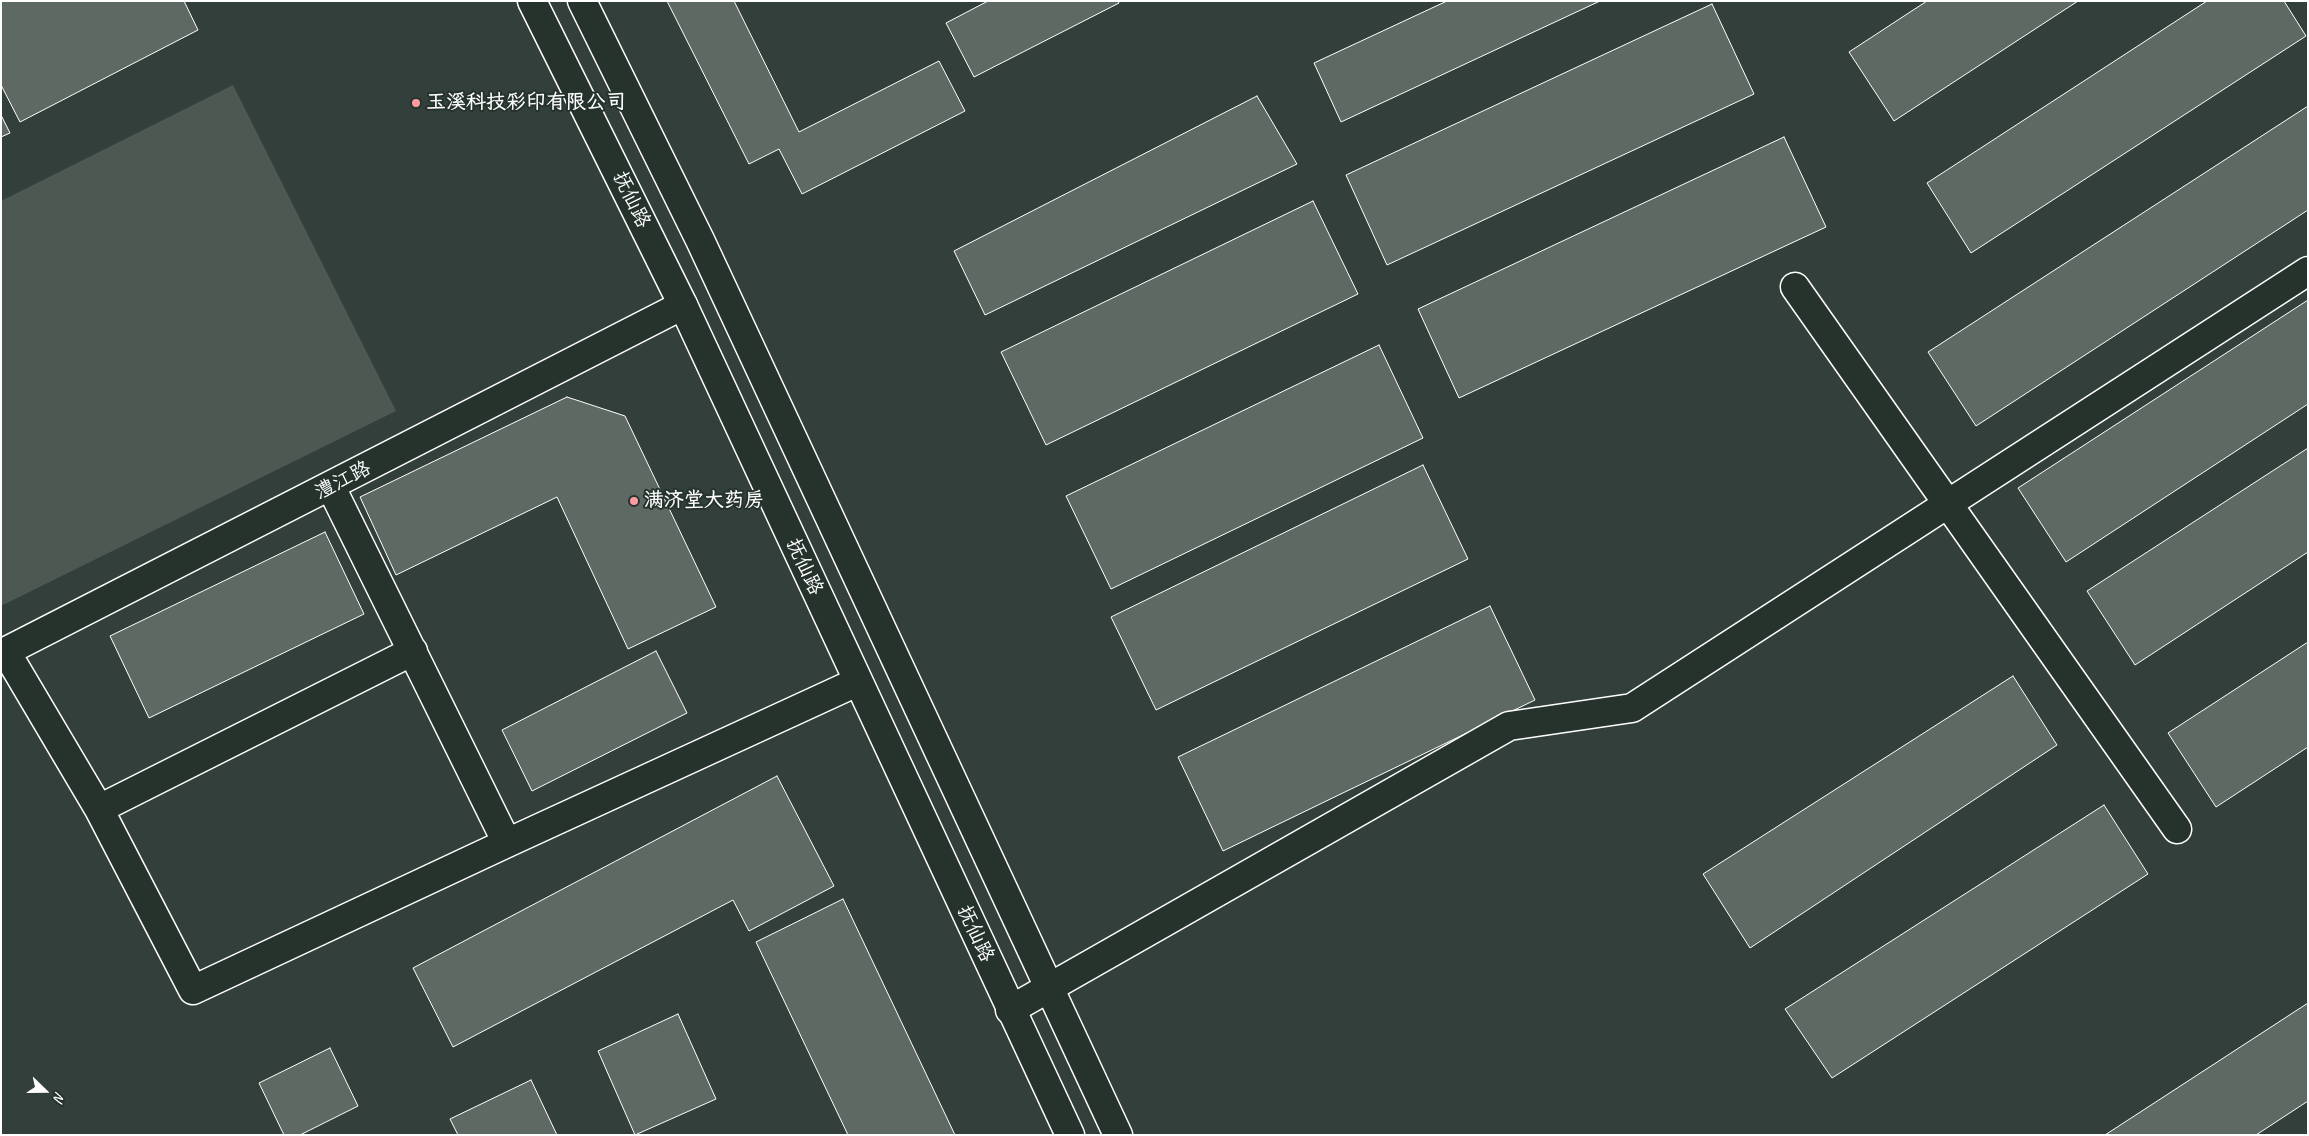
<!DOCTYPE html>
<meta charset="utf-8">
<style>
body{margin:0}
#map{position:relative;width:2309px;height:1136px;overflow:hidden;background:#333f3a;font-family:Caveat,sans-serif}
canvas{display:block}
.frame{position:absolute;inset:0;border:2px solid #fff;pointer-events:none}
.north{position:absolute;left:20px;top:1066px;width:50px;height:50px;-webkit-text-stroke:4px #26332d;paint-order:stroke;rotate:112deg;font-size:14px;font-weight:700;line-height:20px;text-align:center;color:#fff}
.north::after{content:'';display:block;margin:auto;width:18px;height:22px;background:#fff;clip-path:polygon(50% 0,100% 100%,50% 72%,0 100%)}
</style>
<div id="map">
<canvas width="2309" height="1136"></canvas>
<div class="frame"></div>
<div class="north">N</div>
</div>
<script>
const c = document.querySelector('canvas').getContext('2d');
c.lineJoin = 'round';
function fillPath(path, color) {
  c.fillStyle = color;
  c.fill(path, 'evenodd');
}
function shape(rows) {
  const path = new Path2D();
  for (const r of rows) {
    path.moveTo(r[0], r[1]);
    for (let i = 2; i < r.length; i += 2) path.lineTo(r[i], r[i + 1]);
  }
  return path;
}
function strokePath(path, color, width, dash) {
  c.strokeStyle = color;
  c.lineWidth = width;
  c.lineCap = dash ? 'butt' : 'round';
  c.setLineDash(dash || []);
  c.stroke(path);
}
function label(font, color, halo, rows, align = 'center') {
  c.font = font + ' Caveat,"LXGW WenKai TC",sans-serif';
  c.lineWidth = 4;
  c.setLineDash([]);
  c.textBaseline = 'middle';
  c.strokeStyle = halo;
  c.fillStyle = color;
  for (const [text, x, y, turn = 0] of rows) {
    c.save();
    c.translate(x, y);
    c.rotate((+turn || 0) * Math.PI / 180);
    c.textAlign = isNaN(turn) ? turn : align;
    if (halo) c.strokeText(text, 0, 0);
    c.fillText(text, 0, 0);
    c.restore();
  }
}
const green = shape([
 [233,85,396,411,1,606,1,201]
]);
const building = shape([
 [1,1,184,1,198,30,20,122,1,85,1,1],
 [667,1,734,1,799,132,939,61,965,111,802,194,779,149,749,164,667,1],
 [988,1,1118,1,1119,3,974,77,946,23,988,1],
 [1447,1,1600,1,1341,122,1314,63,1447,1],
 [1927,1,2078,1,1894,121,1849,52,1927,1],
 [2207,1,2284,1,2306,36,1971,253,1927,183,2207,1],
 [1712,4,1754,94,1387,265,1346,175,1712,4],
 [1257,96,1297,164,985,315,954,251,1257,96],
 [2308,106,2308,210,1976,426,1928,352,2308,106],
 [1,115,10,133,1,137,1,115],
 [1784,137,1826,227,1459,398,1418,309,1784,137],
 [1313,201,1358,294,1046,445,1001,352,1313,201],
 [2308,300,2308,404,2066,562,2018,488,2308,300],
 [1379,345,1423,438,1111,589,1066,496,1379,345],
 [567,397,625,416,716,607,628,649,557,497,396,575,360,497,567,397],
 [2308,448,2308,552,2135,665,2087,591,2308,448],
 [1423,465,1468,559,1156,710,1111,617,1423,465],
 [325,532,364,614,149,718,110,636,325,532],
 [1490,606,1535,700,1223,851,1178,757,1490,606],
 [2308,642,2308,747,2216,807,2168,733,2308,642],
 [656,651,687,713,532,791,502,730,656,651],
 [2013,676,2057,745,1750,948,1703,874,2013,676],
 [777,776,834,886,749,931,733,900,453,1047,413,968,777,776],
 [2104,805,2148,874,1832,1078,1785,1009,2104,805],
 [843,899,955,1135,848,1135,756,942,843,899],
 [2308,1003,2308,1101,2256,1135,2105,1135,2308,1003],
 [678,1014,716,1099,635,1135,598,1051,678,1014],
 [330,1048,358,1106,300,1135,284,1135,259,1083,330,1048],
 [531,1080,557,1135,458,1135,450,1119,531,1080]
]);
const minor = shape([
 [1795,287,2177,829],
 [331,487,507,843],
 [6,652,99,809,193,990,507,843,857,682],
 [1,654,683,305],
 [99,809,413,651],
 [1010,1010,1509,726,1632,708,2308,271]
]);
const secondary = shape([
 [532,1,683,305,1070,1135],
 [582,1,700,240,1118,1135]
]);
const markers = [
 [416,103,5,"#ff9aa2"],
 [634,501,5,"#ff9aa2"]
];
const poiNames = [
 ["玉溪科技彩印有限公司",426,103],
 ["满济堂大药房",644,501]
];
const streetNames = [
 ["抚仙路",631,200,64],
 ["澧江路",343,481,-27],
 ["抚仙路",804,567,65],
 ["抚仙路",975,934,65]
];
fillPath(green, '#4d5853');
fillPath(building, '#5f6964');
strokePath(building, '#fff', 1);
strokePath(minor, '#fff', 31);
strokePath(secondary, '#fff', 31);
strokePath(minor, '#26332d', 28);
strokePath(secondary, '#26332d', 28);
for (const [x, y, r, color] of markers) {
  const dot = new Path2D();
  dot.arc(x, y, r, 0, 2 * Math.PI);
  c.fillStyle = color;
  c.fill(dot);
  strokePath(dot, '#26332d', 2);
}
label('bold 20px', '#fff', '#26332d', poiNames, 'left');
label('20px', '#fff', '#26332d', streetNames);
</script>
